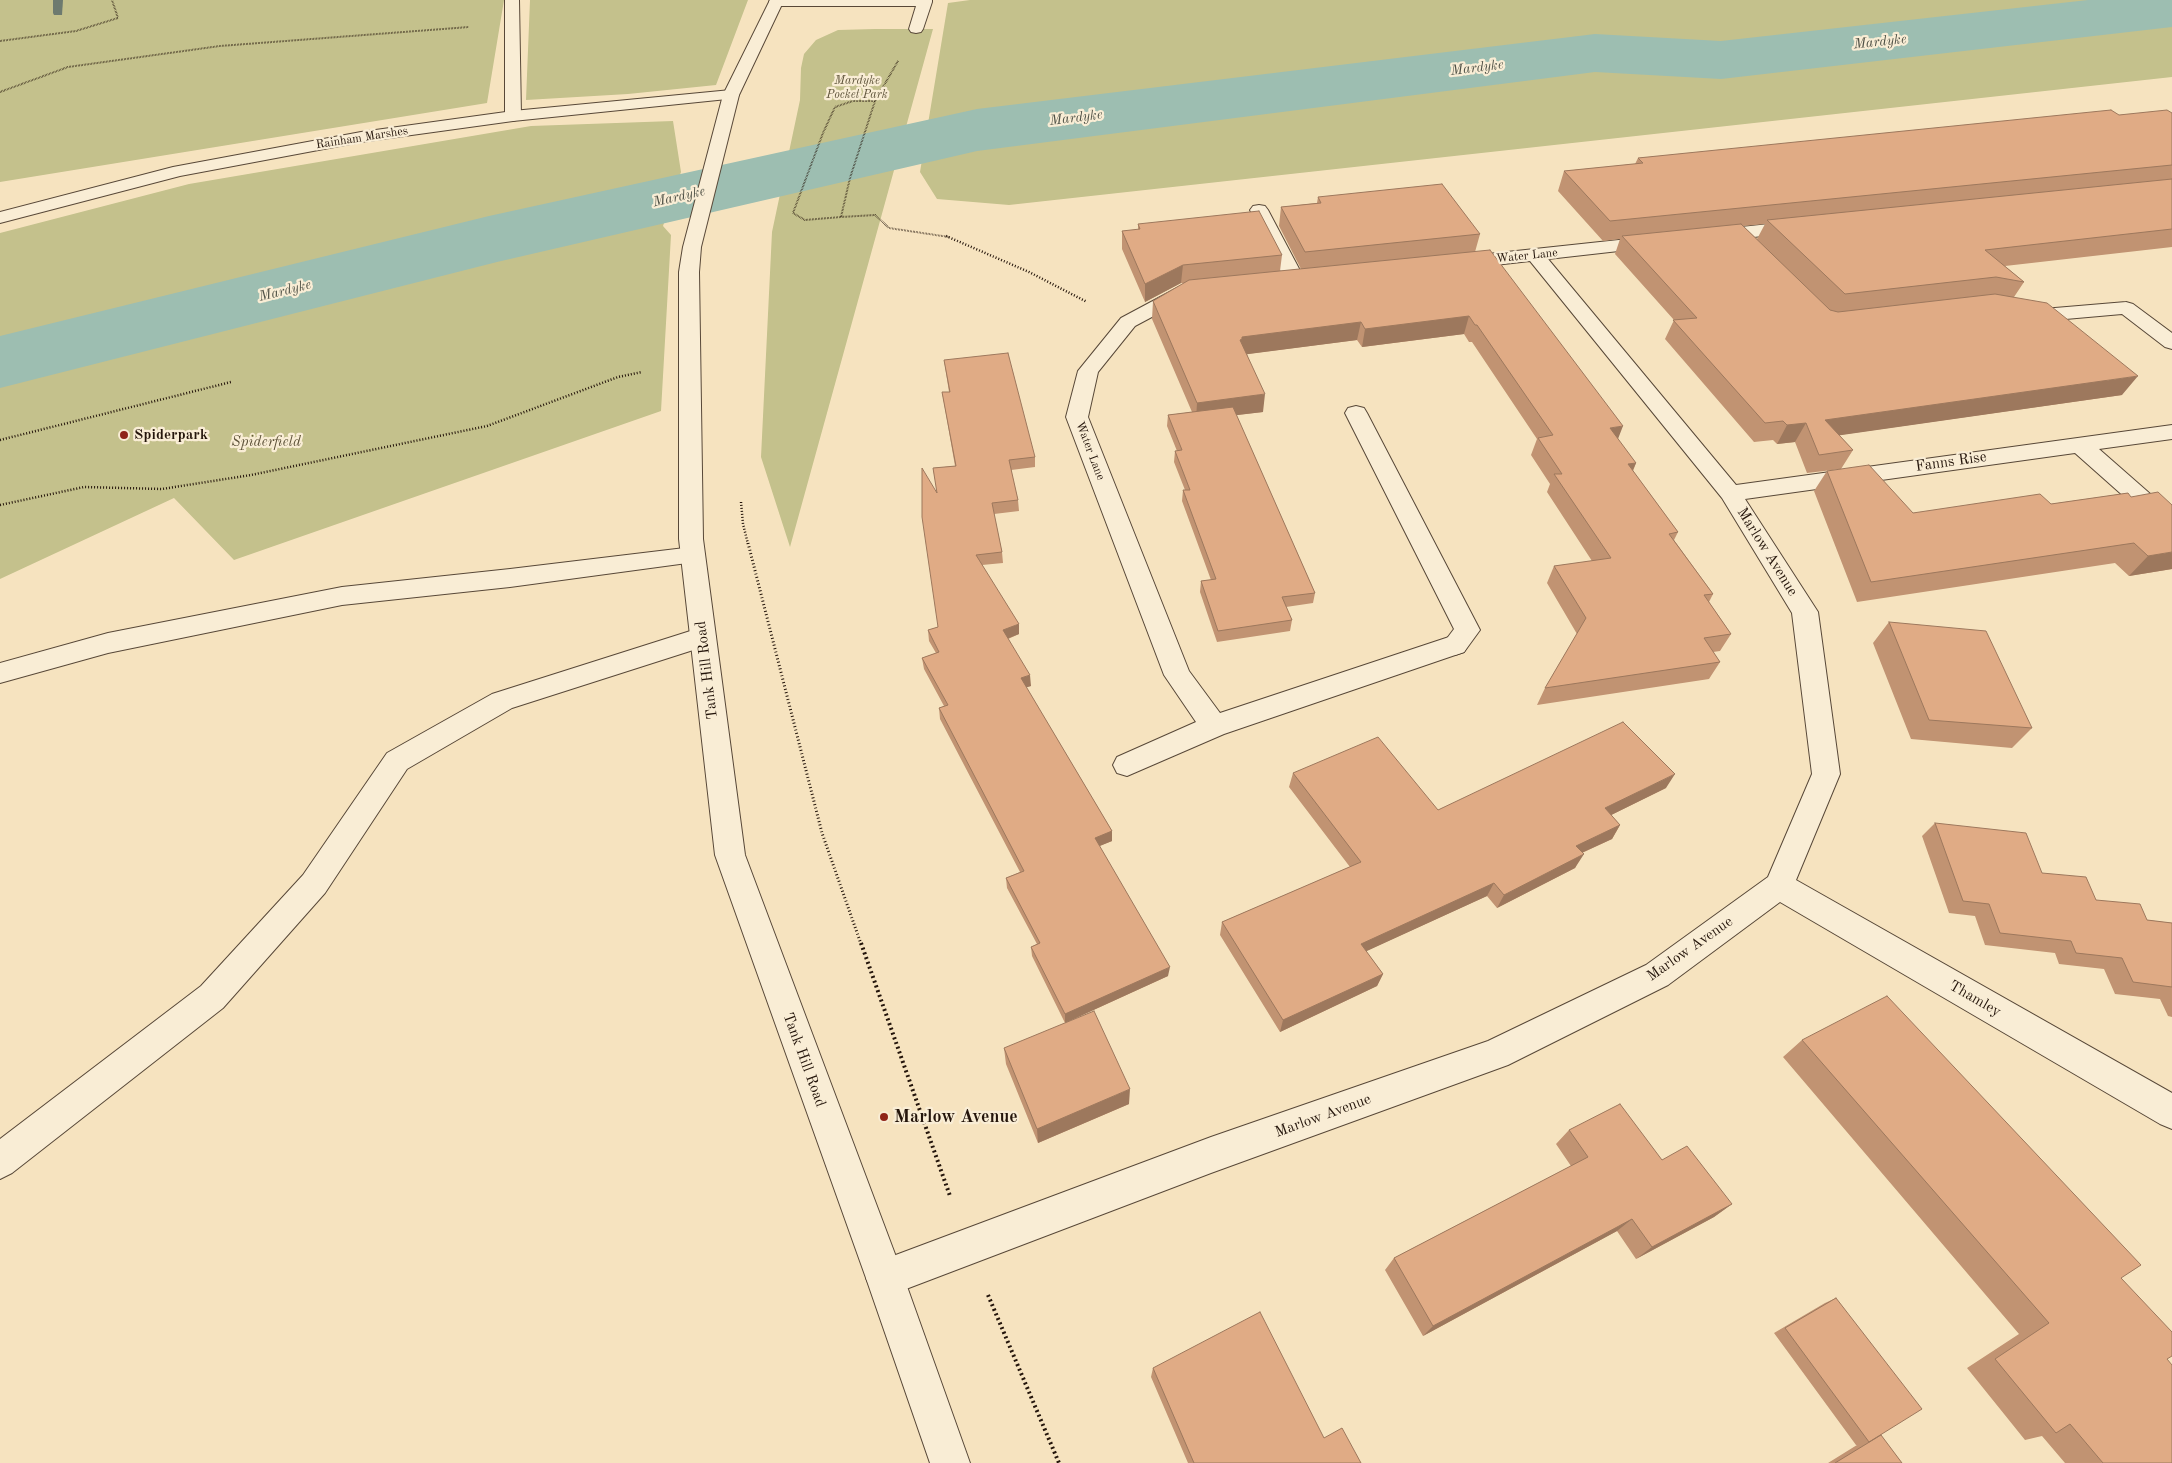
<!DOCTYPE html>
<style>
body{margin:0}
canvas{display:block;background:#f6e3bf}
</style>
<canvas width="2172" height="1463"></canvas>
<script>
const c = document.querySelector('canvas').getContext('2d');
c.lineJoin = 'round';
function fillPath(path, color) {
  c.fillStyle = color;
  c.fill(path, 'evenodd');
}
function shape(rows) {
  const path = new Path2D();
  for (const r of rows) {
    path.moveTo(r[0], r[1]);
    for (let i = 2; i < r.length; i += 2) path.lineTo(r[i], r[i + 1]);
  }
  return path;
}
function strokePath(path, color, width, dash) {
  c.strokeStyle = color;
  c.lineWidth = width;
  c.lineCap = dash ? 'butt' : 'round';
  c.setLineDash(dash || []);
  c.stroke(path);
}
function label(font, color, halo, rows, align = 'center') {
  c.font = font + ' "Old Standard TT",serif';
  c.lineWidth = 4.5;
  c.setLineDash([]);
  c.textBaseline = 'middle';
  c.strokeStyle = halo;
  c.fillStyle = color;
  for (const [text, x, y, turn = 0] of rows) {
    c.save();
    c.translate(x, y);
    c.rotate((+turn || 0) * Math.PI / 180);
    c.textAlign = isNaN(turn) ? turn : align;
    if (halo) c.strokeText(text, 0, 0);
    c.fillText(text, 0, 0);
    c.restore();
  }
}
const green = shape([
 [0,0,504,0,487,103,0,182],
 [530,0,748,0,716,85,628,94,526,100],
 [970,0,2142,0,2172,10,2172,77,1009,205,937,199,920,172,948,3],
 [875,29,933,29,790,547,761,457,772,232,800,100,801,68,804,54,816,40,838,30],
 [673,121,681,172,663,226,671,235,661,411,234,560,174,498,0,579,0,233,189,184,531,126]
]);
const stream = shape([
 [53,0,63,0,62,15,54,15,53,13,53,0]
]);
const river = shape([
 [2088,0,2172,0,2172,27,1721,79,1595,72,977,151,497,262,0,388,0,336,489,216,977,109,1595,34,1721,41,2088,0]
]);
const pathFar3 = shape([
 [0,41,76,31,118,18,112,0],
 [898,61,875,101,850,178,841,217,875,215,889,228,949,237],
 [0,92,68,67,220,46,469,27],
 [841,217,805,220,793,213,823,133,835,107,853,101,875,101]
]);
const pathFar2 = shape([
 [946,236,1029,272,1087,302],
 [0,440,231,382],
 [741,502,743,524,748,544],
 [0,505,84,487,162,489,251,475,487,426,618,377,642,372]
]);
const pathFar1 = shape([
 [748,543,822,833,861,944]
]);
const path = shape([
 [861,943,950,1196],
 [988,1295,1059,1463]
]);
const service = shape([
 [505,0,519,0,521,116,519,119,513,121,507,119,505,116,505,0],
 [1259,205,1265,206,1268,210,1305,280,1302,284,1295,286,1288,284,1285,280,1250,210,1253,206,1259,205],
 [2126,302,2133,304,2172,333,2172,349,2165,347,2122,314,2043,321,2017,316,2014,312,2017,308,2024,306,2043,309,2126,302],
 [1356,406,1364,408,1367,413,1480,630,1464,652,1455,655,1446,652,1442,645,1454,629,1345,413,1348,408,1356,406],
 [693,547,702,549,705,555,702,561,510,587,342,605,108,653,0,683,0,663,108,633,342,587,510,569,693,547],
 [703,627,712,630,716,637,712,644,512,708,407,769,325,893,223,1008,12,1173,0,1179,0,1139,201,986,303,875,387,753,492,694,703,627]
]);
const minor = shape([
 [770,0,932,0,932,2,923,29,921,32,916,33,911,32,909,29,916,6,776,6,771,5,769,2,770,0],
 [731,90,737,92,739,95,737,98,513,121,361,142,180,176,0,223,0,212,173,167,361,132,513,111,731,90],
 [1797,221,1803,223,1806,227,1803,231,1713,242,1706,240,1704,236,1706,232,1713,230,1797,221],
 [1656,236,1663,238,1665,242,1663,246,1548,259,1736,485,2172,425,2172,439,2099,449,2172,513,2172,534,2164,532,2075,453,1745,499,1818,612,1840,774,1796,880,2172,1093,2172,1129,2160,1124,1780,902,1668,985,1508,1065,1211,1173,885,1297,872,1291,866,1278,872,1265,885,1259,1211,1137,1488,1041,1646,965,1768,877,1812,774,1792,613,1722,498,1530,261,1460,269,1453,267,1450,263,1453,259,1460,257,1656,236],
 [1186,285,1193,287,1196,291,1193,295,1135,326,1098,372,1088,417,1189,671,1220,713,1455,635,1464,638,1468,645,1464,652,1224,734,1127,776,1117,773,1113,765,1117,757,1196,722,1164,675,1066,417,1078,371,1121,318,1179,287,1186,285]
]);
const tertiary = shape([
 [770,0,784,0,739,95,701,247,699,272,703,539,745,855,904,1278,970,1463,930,1463,866,1278,715,855,679,539,679,272,683,247,723,95,770,0]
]);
const wall = shape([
 [2172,113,2172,247,2005,266,2024,282,2014,297,2122,395,1839,435,1853,450,1841,469,1807,473,1795,442,1777,444,1773,440,1754,442,1665,339,1674,320,1615,254,1620,239,1603,241,1558,191,1564,171,1635,164,1638,158,2119,115],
 [1765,224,1757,239,1743,226],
 [1318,197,1480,234,1475,252,1636,463,1633,471,1678,532,1674,540,1713,594,1709,602,1731,634,1720,651,1713,652,1720,662,1709,679,1537,705,1545,688,1577,634,1547,583,1554,566,1592,561,1547,492,1550,484,1531,455,1537,439,1472,342,1469,342,1464,334,1362,347,1357,340,1247,354,1263,412,1236,415,1315,593,1313,603,1286,607,1292,620,1290,631,1217,642,1200,592,1201,581,1211,580,1182,501,1183,490,1185,490,1174,462,1175,451,1177,451,1167,426,1168,415,1192,412,1152,319,1153,301,1184,283,1181,283,1145,302,1122,249,1122,231,1138,230,1138,224,1282,255,1280,271,1301,269,1279,226,1281,207,1317,203],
 [944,360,1035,457,1035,467,1011,470,1018,500,1019,511,994,514,1002,552,1003,563,982,565,1019,634,1008,639,1031,686,1026,687,1112,831,1112,841,1099,846,1168,976,1065,1023,1032,956,1031,947,1037,944,1007,888,1006,878,1020,872,940,719,939,708,944,706,924,669,922,658,936,653,929,641,928,630,938,627,937,492,933,468,955,466,944,403,942,392,949,392],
 [1827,471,1913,513,2051,504,2128,493,2172,569,2129,576,2115,563,1857,602,1814,491],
 [1889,622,2032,728,2012,748,1911,739,1873,643],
 [1293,773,1438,810,1666,788,1611,815,1620,825,1612,839,1582,853,1575,868,1497,908,1487,896,1366,951,1383,974,1377,986,1280,1032,1220,935,1222,922,1350,867,1289,787],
 [1935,823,2042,873,2096,900,2147,920,2172,923,2172,1017,2168,1016,2160,999,2115,994,2104,969,2059,964,2055,953,1985,945,1975,916,1949,913,1922,836],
 [1802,1040,2121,1278,2167,1359,2172,1463,2065,1463,2042,1436,2025,1440,1967,1368,2019,1334,1783,1057],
 [1004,1048,1129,1104,1038,1143,1006,1064],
 [1569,1130,1662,1160,1732,1204,1714,1217,1636,1259,1617,1231,1423,1336,1385,1270,1394,1258,1571,1166,1556,1144],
 [1836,1298,1880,1435,1902,1463,1828,1463,1857,1445,1856,1445,1774,1333,1825,1303],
 [1153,1368,1324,1438,1361,1463,1188,1463,1151,1377]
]);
const shadedWall = shape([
 [1183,265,1181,283,1145,302,1145,284],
 [1469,316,1464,334,1362,347,1365,329],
 [1361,322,1357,340,1241,355,1240,340,1242,337],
 [2138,376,2122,395,1814,439,1825,420],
 [1265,394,1263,412,1196,420,1197,403],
 [1806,423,1795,442,1777,444,1787,425],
 [1623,426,1616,444,1610,428],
 [1636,463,1628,481,1628,464],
 [2172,552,2172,569,2129,576,2148,556],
 [1019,624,1019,634,1004,640,1003,630],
 [1030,675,1031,686,1021,689,1021,678],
 [1675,774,1666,788,1597,822,1605,808],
 [1620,825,1612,839,1568,859,1576,846],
 [1112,831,1112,841,1095,848,1095,838],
 [1584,854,1575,868,1497,908,1504,895],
 [1494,883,1487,896,1356,956,1361,944],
 [1170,967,1168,976,1065,1023,1065,1014],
 [1383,974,1377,986,1280,1032,1283,1020],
 [1130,1089,1129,1104,1038,1143,1037,1129],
 [1732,1204,1714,1217,1636,1259,1652,1247],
 [1632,1219,1617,1231,1423,1336,1433,1326]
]);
const building = shape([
 [2111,110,2119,115,2167,110,2172,113,2172,165,1610,221,1564,171,1643,163,1638,158,2111,110],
 [2172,179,2172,229,1985,250,2024,282,1996,277,1845,294,1767,220,2172,179],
 [1442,184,1480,234,1305,252,1281,207,1321,203,1318,197,1442,184],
 [1259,211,1282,255,1183,265,1145,284,1122,231,1140,229,1138,224,1259,211],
 [1741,224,1830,310,1838,312,1995,294,2047,303,2138,376,1825,420,1853,450,1819,455,1806,423,1787,425,1783,421,1765,423,1673,320,1697,318,1622,236,1741,224],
 [1490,250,1623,426,1610,428,1636,463,1628,464,1678,532,1669,534,1713,594,1704,595,1731,634,1704,638,1720,662,1545,688,1586,618,1554,566,1611,558,1554,474,1562,474,1538,438,1553,435,1477,325,1475,325,1469,316,1365,329,1361,322,1242,337,1242,339,1240,340,1265,394,1197,403,1153,301,1189,280,1490,250],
 [1008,353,1035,457,1009,460,1018,500,992,503,1002,552,976,555,1019,624,1003,630,1030,675,1021,678,1112,831,1095,838,1170,967,1065,1014,1031,947,1040,943,1006,878,1024,871,939,708,948,705,922,658,939,652,928,630,938,627,922,517,922,468,937,493,933,468,956,466,942,392,950,392,944,360,1008,353],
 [1233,407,1315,593,1282,597,1292,620,1218,631,1201,581,1216,579,1183,490,1190,490,1175,451,1182,450,1168,415,1233,407],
 [1869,465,1913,513,2040,494,2051,504,2128,493,2131,497,2158,492,2172,505,2172,552,2148,556,2134,543,1871,582,1827,471,1869,465],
 [1889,622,1986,631,2032,728,1929,720,1889,622],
 [1623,722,1675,774,1605,808,1620,825,1576,846,1584,854,1504,895,1494,883,1361,944,1383,974,1283,1020,1222,922,1361,862,1293,773,1378,737,1438,810,1623,722],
 [1935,823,2026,833,2042,873,2086,877,2096,900,2140,904,2147,920,2172,923,2172,987,2133,982,2122,958,2076,953,2071,941,2000,933,1989,904,1963,901,1935,823],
 [1887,996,2141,1265,2121,1278,2172,1332,2172,1356,2167,1359,2172,1365,2172,1463,2103,1463,2070,1424,2056,1433,1995,1359,2049,1323,1802,1040,1887,996],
 [1094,1011,1130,1089,1037,1129,1004,1048,1094,1011],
 [1620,1104,1662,1160,1687,1146,1732,1204,1652,1247,1632,1219,1433,1326,1394,1258,1588,1157,1569,1130,1620,1104],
 [1836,1298,1922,1409,1869,1442,1785,1328,1836,1298],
 [1260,1312,1324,1438,1342,1428,1361,1463,1194,1463,1153,1368,1260,1312],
 [1881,1435,1902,1463,1835,1463,1881,1435]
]);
const markers = [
 [124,435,5,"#8f2418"],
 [884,1117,5,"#8f2418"]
];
const farParknames = [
 ["Mardyke",857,81],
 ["Pocket Park",857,95]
];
const farStreetnames = [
 ["Rainham Marshes",362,138,-9],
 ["Water Lane",1527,256,-6],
 ["Water Lane",1090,451,69]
];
const farWaternames = [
 ["Mardyke",1880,42,-6],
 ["Mardyke",1477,68,-7],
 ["Mardyke",1076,118,-7],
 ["Mardyke",679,197,-13],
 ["Mardyke",285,291,-14]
];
const poiNames = [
 ["Spiderpark",134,435]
];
const parkNames = [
 ["Spiderfield",266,442]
];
const streetNames = [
 ["Fanns Rise",1951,462,-8],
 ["Marlow Avenue",1767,552,58],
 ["Tank Hill Road",707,670,-97],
 ["Marlow Avenue",1690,949,-35],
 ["Thamley",1975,999,30],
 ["Tank Hill Road",804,1060,70],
 ["Marlow Avenue",1323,1116,-20]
];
const nearPoinames = [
 ["Marlow Avenue",894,1117]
];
fillPath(green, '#c4c18c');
fillPath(stream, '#6d7a6f');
fillPath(river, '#9dbeb1');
strokePath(service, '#584838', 2);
strokePath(minor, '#584838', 2);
strokePath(tertiary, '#584838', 2);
strokePath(pathFar3, '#24150b', 2, [0.5, 1]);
strokePath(pathFar2, '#24150b', 2.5, [1, 2]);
strokePath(pathFar1, '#24150b', 3, [1, 2.5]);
strokePath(path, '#24150b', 4, [2, 3]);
fillPath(service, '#f9edd5');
fillPath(minor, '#f9edd5');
fillPath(tertiary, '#f9edd5');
fillPath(wall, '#c19372');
fillPath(shadedWall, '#9d785d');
fillPath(building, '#e0ab85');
strokePath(building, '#9d785d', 1);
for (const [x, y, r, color] of markers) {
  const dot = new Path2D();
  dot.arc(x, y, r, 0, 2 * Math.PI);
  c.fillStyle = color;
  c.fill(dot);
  strokePath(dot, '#f9edd5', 2);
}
label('italic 12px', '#5c5138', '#f9edd5', farParknames);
label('12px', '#24150b', '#f9edd5', farStreetnames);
label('italic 14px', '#4e5045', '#f9edd5', farWaternames);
label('bold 15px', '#24150b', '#f9edd5', poiNames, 'left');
label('italic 15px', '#5c5138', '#f9edd5', parkNames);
label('15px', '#24150b', '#f9edd5', streetNames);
label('bold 18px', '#24150b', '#f9edd5', nearPoinames, 'left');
</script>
